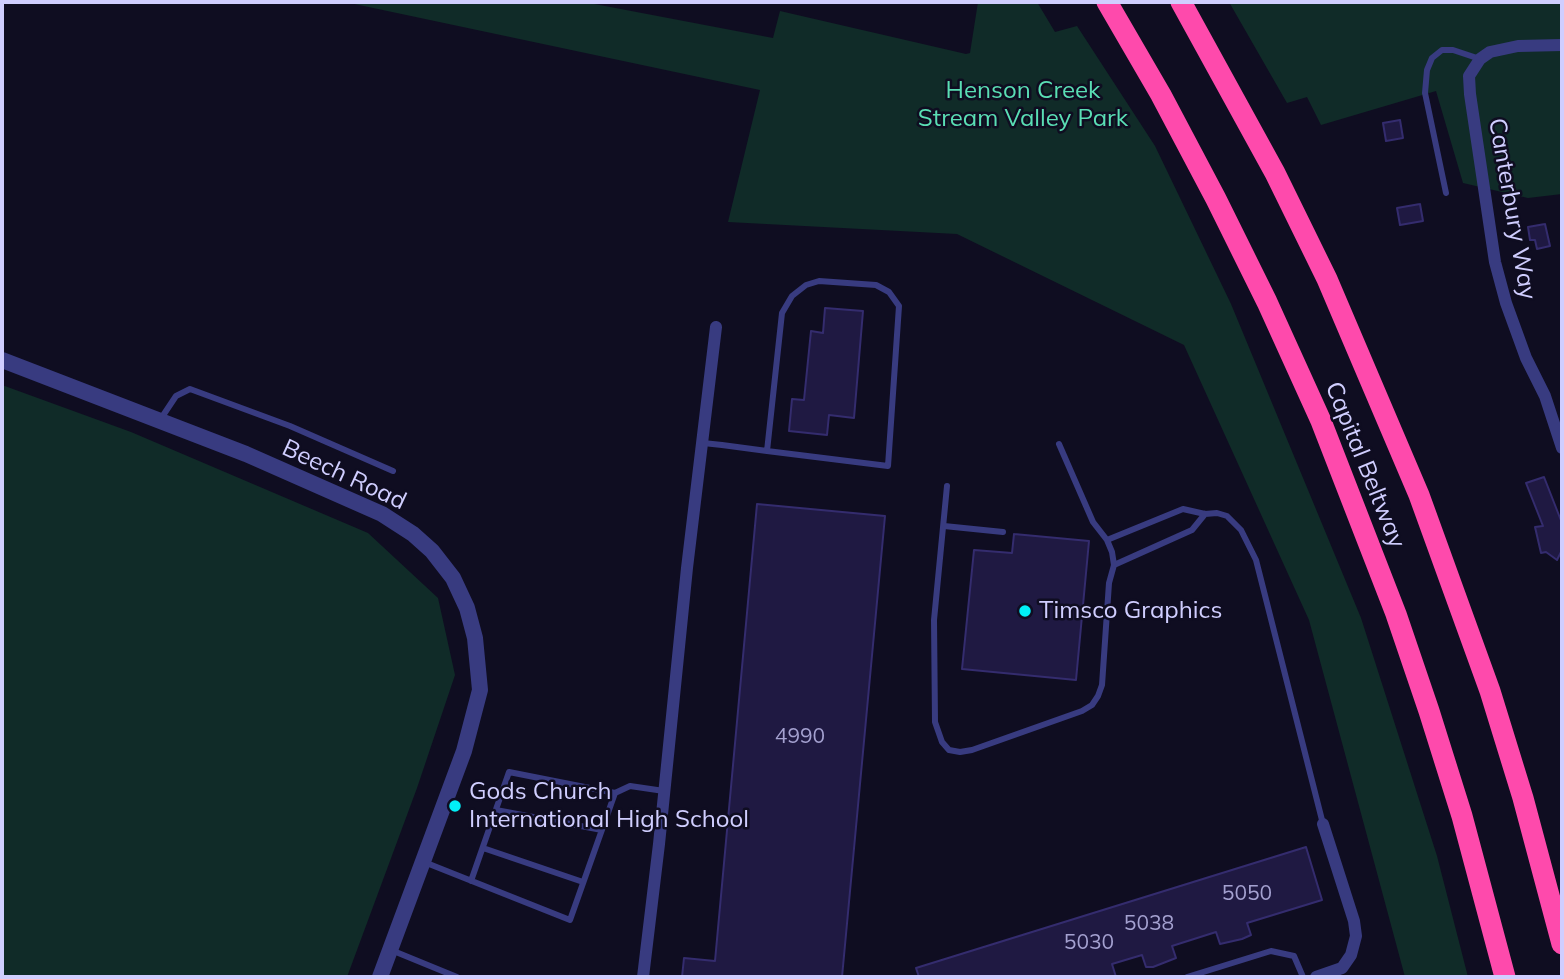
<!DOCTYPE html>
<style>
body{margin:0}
#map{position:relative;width:1564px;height:979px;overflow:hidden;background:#0f0d21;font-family:Mulish,sans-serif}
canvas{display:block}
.frame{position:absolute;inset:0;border:4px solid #d0ceff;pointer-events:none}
</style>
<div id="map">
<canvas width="1564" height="979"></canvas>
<div class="frame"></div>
</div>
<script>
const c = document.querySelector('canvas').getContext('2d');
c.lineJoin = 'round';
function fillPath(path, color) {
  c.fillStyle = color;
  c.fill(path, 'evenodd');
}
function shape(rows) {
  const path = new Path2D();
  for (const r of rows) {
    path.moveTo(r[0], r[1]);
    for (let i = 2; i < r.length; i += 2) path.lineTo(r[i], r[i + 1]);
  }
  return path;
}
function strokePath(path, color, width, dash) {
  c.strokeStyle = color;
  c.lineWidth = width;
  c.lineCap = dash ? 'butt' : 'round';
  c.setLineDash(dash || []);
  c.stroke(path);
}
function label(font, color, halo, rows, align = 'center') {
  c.font = font + ' Mulish,sans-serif';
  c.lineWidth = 5;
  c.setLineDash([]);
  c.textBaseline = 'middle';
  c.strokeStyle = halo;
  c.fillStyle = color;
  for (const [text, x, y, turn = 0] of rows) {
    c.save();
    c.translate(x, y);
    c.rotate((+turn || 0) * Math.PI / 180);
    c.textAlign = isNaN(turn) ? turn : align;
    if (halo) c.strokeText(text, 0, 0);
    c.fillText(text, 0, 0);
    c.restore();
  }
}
const green = shape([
 [345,2,584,2,773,38,780,11,966,54,970,53,978,2,1037,2,1055,32,1077,26,1155,146,1231,304,1361,618,1437,856,1468,977,1405,977,1309,620,1184,345,957,234,728,222,760,90],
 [1229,2,1562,2,1562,194,1528,198,1463,183,1436,91,1321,125,1307,97,1287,103],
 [2,385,131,432,368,533,438,598,455,675,417,788,347,977,2,977]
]);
const building = shape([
 [1400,120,1403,138,1386,141,1383,123,1400,120],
 [1420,204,1423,221,1400,225,1397,208,1420,204],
 [1545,224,1550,246,1537,249,1535,240,1530,240,1528,227,1545,224],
 [825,308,863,311,854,418,829,415,827,435,789,431,792,399,804,400,811,331,823,333,825,308],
 [1544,477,1562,523,1562,550,1557,560,1546,552,1541,553,1535,527,1543,526,1526,483,1544,477],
 [757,504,885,516,842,977,682,977,684,958,715,961,757,504],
 [1014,534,1089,541,1076,680,962,669,974,550,1012,553,1014,534],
 [1306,847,1322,900,1247,923,1251,935,1242,939,1220,944,1216,932,1172,946,1176,958,1153,967,1146,967,1142,955,1112,964,1116,977,919,977,916,968,1306,847]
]);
const service = shape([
 [1446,193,1425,93,1427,70,1432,58,1442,50,1453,50,1480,59],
 [160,420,176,396,190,389,290,426,393,471],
 [703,443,722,445,767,451,888,466,899,306,889,292,876,285,819,281,806,285,792,296,782,313,767,451],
 [947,486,934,620,935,722,942,742,949,750,960,752,972,750,1082,711,1092,705,1098,696,1102,685,1109,583,1114,565,1112,552,1107,540,1093,522,1059,444],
 [944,526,1003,532],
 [1107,540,1183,509,1205,514,1217,513,1227,516,1241,530,1256,560,1323,824],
 [1114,565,1192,530,1205,514],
 [615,793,630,786,664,791],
 [496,810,602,830],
 [483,848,583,882],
 [424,862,570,920,615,793,509,772,471,881],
 [391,950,457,977],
 [1187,977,1271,951,1294,956,1303,977]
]);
const minor = shape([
 [1562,45,1518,46,1490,52,1480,59,1469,76,1470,94,1495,262,1506,303,1526,358,1545,396,1562,448],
 [643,977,659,844,687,568,716,327],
 [1316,977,1342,968,1351,955,1356,936,1354,921,1323,824]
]);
const tertiary = shape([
 [2,360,246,454,382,514,413,534,432,551,453,578,467,608,475,638,480,690,464,751,380,977]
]);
const motorway = shape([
 [1107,2,1161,95,1216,199,1267,302,1321,421,1396,614,1429,711,1462,816,1505,977],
 [1181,2,1275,173,1327,279,1419,495,1490,691,1523,798,1562,944]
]);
const markers = [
 [1025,611,7,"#01eff7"],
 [455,806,7,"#01eff7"]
];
const numberNames = [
 ["4990",800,737],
 ["5050",1247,894],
 ["5038",1149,924],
 ["5030",1089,943]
];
const parkNames = [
 ["Henson Creek",1023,91],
 ["Stream Valley Park",1023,119]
];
const streetNames = [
 ["Canterbury Way",1512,209,80],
 ["Capital Beltway",1365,465,68],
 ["Beech Road",344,475,25]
];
const poiNames = [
 ["Timsco Graphics",1039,611],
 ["Gods Church",469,792],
 ["International High School",469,820]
];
fillPath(green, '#102b28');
fillPath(building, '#1f1942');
strokePath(building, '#342c6e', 2);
strokePath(service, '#383b80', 6);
strokePath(minor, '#383b80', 12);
strokePath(tertiary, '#383b80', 16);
strokePath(motorway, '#fe4aac', 21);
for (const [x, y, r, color] of markers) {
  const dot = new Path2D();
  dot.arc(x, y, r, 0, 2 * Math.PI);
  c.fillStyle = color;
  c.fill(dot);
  strokePath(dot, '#0f0d21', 2.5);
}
label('21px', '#a4a1d0', null, numberNames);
label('24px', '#5adeb4', '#0f0d21', parkNames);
label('24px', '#d0ceff', '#0f0d21', streetNames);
label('24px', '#d0ceff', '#0f0d21', poiNames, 'left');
</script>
